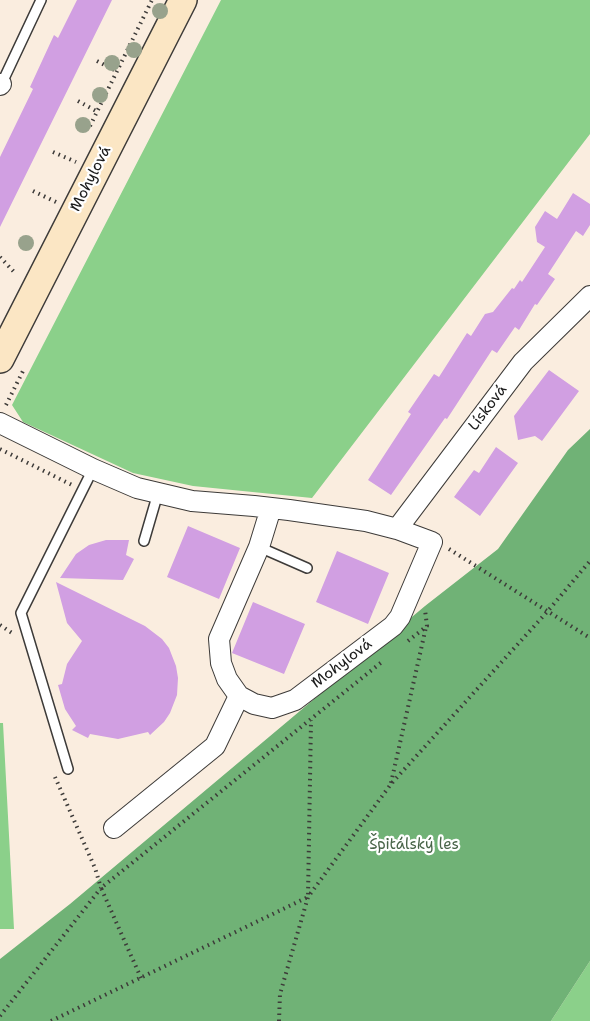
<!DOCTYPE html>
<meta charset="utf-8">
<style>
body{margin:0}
canvas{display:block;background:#faeddf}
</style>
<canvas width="590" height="1021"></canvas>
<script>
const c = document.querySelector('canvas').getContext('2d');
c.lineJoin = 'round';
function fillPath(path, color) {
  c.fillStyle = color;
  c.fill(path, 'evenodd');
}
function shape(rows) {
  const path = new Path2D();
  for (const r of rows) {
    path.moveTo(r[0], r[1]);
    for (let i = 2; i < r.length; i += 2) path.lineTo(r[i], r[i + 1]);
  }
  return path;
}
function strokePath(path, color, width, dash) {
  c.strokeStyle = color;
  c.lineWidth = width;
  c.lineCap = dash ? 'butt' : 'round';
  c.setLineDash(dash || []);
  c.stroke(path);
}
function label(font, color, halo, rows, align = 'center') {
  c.font = font + ' "Shantell Sans",sans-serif';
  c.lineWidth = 4.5;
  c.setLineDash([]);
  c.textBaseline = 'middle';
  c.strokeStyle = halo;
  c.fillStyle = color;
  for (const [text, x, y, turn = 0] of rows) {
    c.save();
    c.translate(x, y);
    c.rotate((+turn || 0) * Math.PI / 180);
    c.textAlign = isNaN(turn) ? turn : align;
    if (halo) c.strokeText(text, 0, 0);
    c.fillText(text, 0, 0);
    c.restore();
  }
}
const green = shape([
 [221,0,590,0,590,134,312,498,193,486,133,473,23,422,12,405],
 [0,723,3,723,14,929,0,929],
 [590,961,590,1021,551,1021]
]);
const forest = shape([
 [590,429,590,961,551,1021,0,1021,0,959,70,904,425,606,498,549,568,450]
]);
const building = shape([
 [77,0,112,0,0,227,0,157,33,89,30,87,54,35,58,38],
 [573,193,590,204,590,225,583,236,576,231,548,274,555,279,537,305,535,304,519,330,515,327,497,353,492,350,447,419,445,418,391,495,368,480,411,414,408,412,434,374,439,377,467,333,471,336,485,314,493,312,512,288,514,289,520,280,522,282,545,247,537,242,535,227,545,211,557,219],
 [549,370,579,391,542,441,535,436,518,440,514,416],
 [496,447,518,463,480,516,454,497,474,470,479,473],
 [188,526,240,548,219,599,167,577],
 [106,540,129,540,126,555,134,559,123,580,60,578,76,554,89,545],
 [337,551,389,573,368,624,316,602],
 [56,582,145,626,162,639,169,648,176,666,178,678,177,695,170,713,164,722,150,735,148,732,118,739,90,734,88,738,72,730,76,726,65,709,58,685,62,684,67,664,82,641,67,623],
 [253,602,305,624,284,674,232,653]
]);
const path = shape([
 [97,61,118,72],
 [78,101,98,112],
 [90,126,152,0],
 [53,152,76,162],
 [33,191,56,202],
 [0,257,15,273],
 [6,405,24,369],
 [0,449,72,485],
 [449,549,590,638],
 [0,625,12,633],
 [408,641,427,626,425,610],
 [391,783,426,627],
 [141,978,101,888,383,661],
 [0,1016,101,888,95,868,55,777],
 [51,1021,308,897,311,720],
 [279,1021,280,994,308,897,391,784,547,612,590,561]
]);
const lane = shape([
 [1,85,41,0],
 [144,541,158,493],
 [259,547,307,568],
 [68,769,21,613,93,469]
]);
const street = shape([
 [0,85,1,84],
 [0,423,93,469,137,488,192,501,254,506,289,510,366,521,397,529,432,542,400,617,393,626,295,700,272,708,254,704,239,696,227,679,221,663,219,639,259,547,271,508],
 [397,529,523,362,590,296],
 [114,828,215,746,239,696]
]);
const secondary = shape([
 [0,359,183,0]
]);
const trees = [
 [160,11],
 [134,50],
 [112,63],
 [100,95],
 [83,125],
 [26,243]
];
const streetNames = [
 ["Mohylová",91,179,-63],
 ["Lísková",488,408,-53],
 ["Mohylová",342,664,-37]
];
const parkNames = [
 ["Špitálský les",414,845]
];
fillPath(green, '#8bd08a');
fillPath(forest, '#70b276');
fillPath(building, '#d19fe2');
strokePath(lane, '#3d3b39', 12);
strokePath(street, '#3d3b39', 22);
strokePath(secondary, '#3d3b39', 30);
strokePath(path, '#3d3b39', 4, [1.5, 4.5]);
strokePath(lane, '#fff', 9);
strokePath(street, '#fff', 20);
strokePath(secondary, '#fbe6c4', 27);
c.fillStyle = '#98a28c';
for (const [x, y] of trees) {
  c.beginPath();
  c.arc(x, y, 8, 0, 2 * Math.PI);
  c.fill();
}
label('15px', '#1c1c1c', '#fff', streetNames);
label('15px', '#486448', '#fff', parkNames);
</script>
